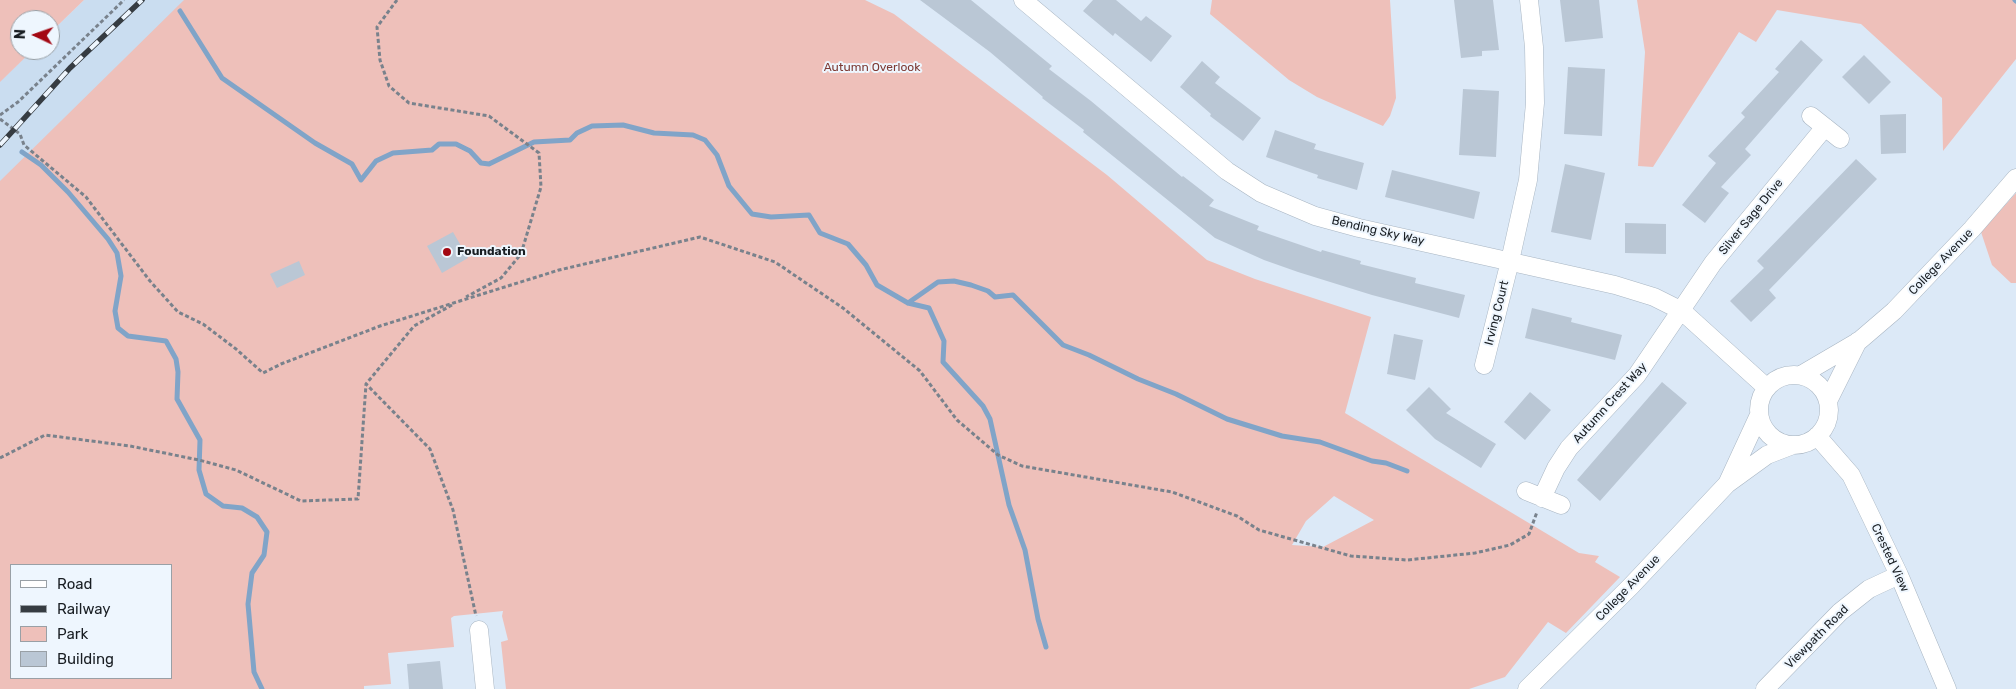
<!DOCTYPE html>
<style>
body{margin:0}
#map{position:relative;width:2016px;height:689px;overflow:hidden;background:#dce9f7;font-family:Rubik,sans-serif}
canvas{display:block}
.legend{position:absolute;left:10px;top:564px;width:162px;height:115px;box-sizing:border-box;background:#eef6fe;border:1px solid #99a0a6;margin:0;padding:6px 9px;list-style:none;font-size:15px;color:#191e23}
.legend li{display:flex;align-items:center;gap:10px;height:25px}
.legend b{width:25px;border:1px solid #99a0a6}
.north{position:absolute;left:10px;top:10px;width:50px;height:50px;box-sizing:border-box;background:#eef6fe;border:1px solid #99a0a6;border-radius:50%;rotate:273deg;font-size:14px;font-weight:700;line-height:20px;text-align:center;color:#191e23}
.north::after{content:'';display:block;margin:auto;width:18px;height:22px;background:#a30813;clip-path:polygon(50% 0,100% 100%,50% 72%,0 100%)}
</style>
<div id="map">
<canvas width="2016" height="689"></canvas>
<ul class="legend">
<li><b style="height:6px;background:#fff"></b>Road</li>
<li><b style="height:6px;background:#363c42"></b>Railway</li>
<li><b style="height:14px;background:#eec0ba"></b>Park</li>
<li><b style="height:14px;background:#bac7d5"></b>Building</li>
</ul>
<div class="north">N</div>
</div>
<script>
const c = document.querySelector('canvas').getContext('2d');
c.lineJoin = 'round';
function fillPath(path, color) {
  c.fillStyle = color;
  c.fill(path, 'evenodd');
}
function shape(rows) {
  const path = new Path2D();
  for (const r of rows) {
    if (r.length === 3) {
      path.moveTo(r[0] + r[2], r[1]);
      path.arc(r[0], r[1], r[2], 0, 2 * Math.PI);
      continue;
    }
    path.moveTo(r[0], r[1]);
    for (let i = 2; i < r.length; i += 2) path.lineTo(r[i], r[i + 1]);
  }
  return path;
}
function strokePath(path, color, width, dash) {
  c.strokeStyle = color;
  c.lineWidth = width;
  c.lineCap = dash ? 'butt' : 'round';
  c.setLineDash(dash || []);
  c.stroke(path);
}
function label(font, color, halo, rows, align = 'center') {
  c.font = font + ' Rubik,sans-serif';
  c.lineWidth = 4;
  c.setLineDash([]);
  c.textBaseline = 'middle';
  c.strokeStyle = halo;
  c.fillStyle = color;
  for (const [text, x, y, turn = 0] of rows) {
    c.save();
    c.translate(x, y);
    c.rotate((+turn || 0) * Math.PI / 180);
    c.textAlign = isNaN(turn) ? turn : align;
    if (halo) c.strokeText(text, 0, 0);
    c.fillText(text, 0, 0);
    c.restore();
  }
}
const built = shape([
 [84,0,198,0,0,195,0,81,33,50,50,50,50,33]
]);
const green = shape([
 [0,0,84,0,50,33,50,20,20,20,20,50,33,50,0,82],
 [184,0,865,0,894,14,1107,175,1207,260,1255,279,1371,317,1345,413,1579,553,1599,556,1595,562,1620,577,1566,633,1548,622,1505,677,1469,689,506,689,501,642,508,640,502,616,503,611,454,616,451,618,454,647,388,653,391,684,364,686,364,689,0,689,0,181],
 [1334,496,1374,520,1323,547,1292,545,1306,521],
 [11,565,171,565,171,678,11,678],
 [1212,0,1390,0,1396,98,1390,116,1383,126,1317,97,1289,80,1210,14],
 [1637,0,2016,0,2016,59,1943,151,1942,98,1861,24,1777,10,1756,42,1739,32,1653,167,1638,166,1645,52],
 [2016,193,2016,283,2011,283,1992,265,1981,232]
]);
const stream = shape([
 [2015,0,2016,1],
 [180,11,222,78,315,143,352,164,361,180,376,161,393,153,432,150,439,144,456,144,470,151,481,163,489,164,534,142,570,140,577,133,592,126,623,125,654,133,693,135,705,140,717,155,729,186,752,214,771,217,809,215,820,233,848,244,866,265,877,285,908,303,929,308,944,341,943,362,983,406,990,419,1009,505,1025,550,1038,619,1046,647],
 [22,152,41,165,68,192,108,239,117,253,121,276,115,311,118,328,128,336,166,341,176,359,178,372,177,399,200,440,199,470,206,494,223,506,242,508,257,517,267,532,264,555,252,573,248,604,254,672,262,689],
 [908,303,938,282,954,281,971,285,988,291,995,297,1013,295,1063,345,1089,355,1138,379,1176,394,1227,419,1282,436,1320,442,1372,461,1386,463,1407,471]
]);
const building = shape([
 [920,0,971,0,1052,66,1049,69,1091,101,1182,177,1183,176,1214,200,1209,206,1259,226,1257,230,1321,252,1322,250,1361,261,1360,264,1416,278,1415,283,1465,295,1459,318,1372,295,1298,272,1264,260,1215,238,1083,132,1084,130,1042,98,1043,97,990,52],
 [1093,0,1116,0,1141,21,1146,16,1172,36,1151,62,1115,33,1113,36,1083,11],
 [1454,0,1493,0,1499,50,1482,51,1482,56,1461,58],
 [1560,0,1599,0,1603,38,1565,42],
 [1801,40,1823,60,1745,149,1751,155,1721,187,1729,193,1705,223,1682,205,1716,163,1708,156,1745,117,1741,113,1779,72,1775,69],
 [1864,55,1891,82,1869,104,1842,77],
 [1202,61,1220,77,1215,83,1261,118,1243,141,1210,116,1211,114,1180,87],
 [1568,67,1605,69,1602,136,1564,134],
 [1463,89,1499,91,1496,157,1459,155],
 [1906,114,1906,153,1881,154,1880,115],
 [1275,130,1316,144,1314,149,1364,163,1357,190,1317,178,1318,175,1266,157],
 [1856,159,1877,179,1769,290,1776,298,1751,322,1730,301,1764,268,1757,261],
 [1565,164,1605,173,1591,240,1551,232],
 [1392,170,1480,192,1474,219,1385,197],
 [1625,223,1666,224,1666,254,1625,253],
 [453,232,468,258,442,273,427,246],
 [299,261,305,275,277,288,270,274],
 [1532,308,1572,318,1571,322,1622,335,1615,360,1525,338],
 [1394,334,1423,340,1415,380,1387,374],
 [1662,382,1687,403,1600,501,1577,480],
 [1429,387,1451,409,1446,413,1496,444,1481,468,1435,439,1406,410],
 [1530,392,1551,410,1525,440,1504,422],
 [440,661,443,689,409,689,407,664]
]);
const path = shape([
 [397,0,377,27,380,60,389,86,409,103,489,116,539,153,541,187,521,254,501,278,466,297],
 [0,115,18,102,124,0],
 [0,119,20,134,24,145,86,197,150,281,178,312,203,324,236,349,263,373,281,364,380,326,559,270,700,237,775,262,843,308,920,371,957,420,998,455,1022,466,1172,492,1237,516,1259,530,1351,556,1407,560,1475,553,1510,545,1529,534,1537,512],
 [452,305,414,326,366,384,430,449,453,510,476,616],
 [0,458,45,435,130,446,199,460,236,470,301,501,358,499,366,384]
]);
const minor = shape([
 [1023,0,1227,171,1261,193,1315,216,1359,228,1615,285,1654,297,1682,311,1767,388],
 [1811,116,1840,139],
 [1484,365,1510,261,1528,180,1535,103,1534,47,1529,0],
 [1801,375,1859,341,1894,311,1972,229,2016,178],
 [1794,410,35],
 [1828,401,1858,341],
 [1817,436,1851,475,1899,575,1947,689],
 [1728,482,1759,415],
 [1526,491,1561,505],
 [1542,498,1556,468,1569,448,1637,375,1713,263,1825,127],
 [479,630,485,689],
 [1527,689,1631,586,1727,484,1767,455,1793,445],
 [1765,689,1840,612,1869,589,1899,575]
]);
const rail = shape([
 [0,145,70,68,142,0]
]);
const markers = [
 [447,252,5,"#a30813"]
];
const parkNames = [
 ["Autumn Overlook",872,68]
];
const streetNames = [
 ["Silver Sage Drive",1751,217,-51],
 ["Bending Sky Way",1378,231,13],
 ["College Avenue",1941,262,-46],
 ["Irving Court",1497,313,-76],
 ["Autumn Crest Way",1610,403,-48],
 ["Crested View",1890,558,65],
 ["College Avenue",1628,588,-46],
 ["Viewpath Road",1817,637,-45]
];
const poiNames = [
 ["Foundation",457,252]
];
fillPath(built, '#caddf0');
fillPath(green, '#eec0ba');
strokePath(stream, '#80a4c8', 5);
fillPath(building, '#bac7d5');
strokePath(minor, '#a8b5c2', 19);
strokePath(path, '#79828c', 3, [4, 2.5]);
strokePath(minor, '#fff', 18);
strokePath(rail, '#363c42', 5.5);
strokePath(rail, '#eef6fe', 4, [11]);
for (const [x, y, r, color] of markers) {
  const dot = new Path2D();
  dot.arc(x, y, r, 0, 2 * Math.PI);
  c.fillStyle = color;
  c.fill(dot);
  strokePath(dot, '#eef6fe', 2);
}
label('12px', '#7d3933', '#eef6fe', parkNames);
label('12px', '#191e23', '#eef6fe', streetNames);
label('bold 12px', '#191e23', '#eef6fe', poiNames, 'left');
</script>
